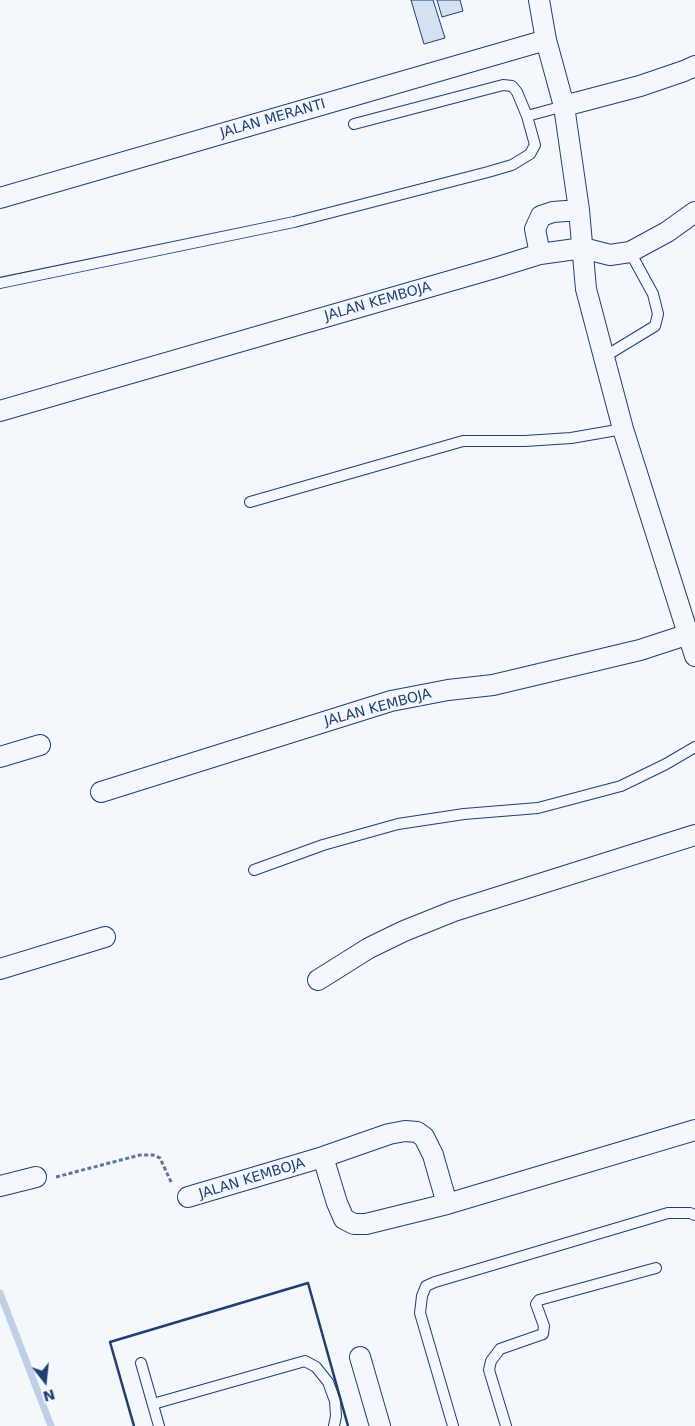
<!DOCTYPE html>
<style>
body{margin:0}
#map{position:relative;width:695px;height:1426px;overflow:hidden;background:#f4f7fb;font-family:"DejaVu Sans",sans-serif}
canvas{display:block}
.north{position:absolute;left:20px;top:1356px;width:50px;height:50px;-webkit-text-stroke:4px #f4f7fb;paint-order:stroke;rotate:164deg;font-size:14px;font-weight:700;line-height:20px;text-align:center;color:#1d3f73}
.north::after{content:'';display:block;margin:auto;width:18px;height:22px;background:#1d3f73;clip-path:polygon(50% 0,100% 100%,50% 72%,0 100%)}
</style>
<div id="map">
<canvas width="695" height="1426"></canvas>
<div class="north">N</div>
</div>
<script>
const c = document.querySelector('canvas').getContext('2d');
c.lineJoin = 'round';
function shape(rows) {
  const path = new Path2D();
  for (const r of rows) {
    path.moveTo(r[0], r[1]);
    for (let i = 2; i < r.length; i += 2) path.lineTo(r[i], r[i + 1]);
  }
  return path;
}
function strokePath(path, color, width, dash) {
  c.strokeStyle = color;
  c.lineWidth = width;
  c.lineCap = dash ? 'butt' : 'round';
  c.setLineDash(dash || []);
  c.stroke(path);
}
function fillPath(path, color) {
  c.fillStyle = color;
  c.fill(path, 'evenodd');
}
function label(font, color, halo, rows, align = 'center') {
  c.font = font + ' "DejaVu Sans",sans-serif';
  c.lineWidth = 4;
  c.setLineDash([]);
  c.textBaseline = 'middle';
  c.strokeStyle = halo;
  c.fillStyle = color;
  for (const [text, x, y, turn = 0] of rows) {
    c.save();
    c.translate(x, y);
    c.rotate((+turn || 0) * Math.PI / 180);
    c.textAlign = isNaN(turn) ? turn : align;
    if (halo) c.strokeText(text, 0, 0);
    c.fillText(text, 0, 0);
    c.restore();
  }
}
const stream = shape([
 [0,1293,51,1426]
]);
const building = shape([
 [411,0,433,0,445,38,424,44,411,0],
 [437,0,460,0,463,11,442,17,437,0]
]);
const path = shape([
 [56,1177,140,1155,153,1155,160,1158,172,1184]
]);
const service = shape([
 [527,116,564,106],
 [0,283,294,222,488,172,512,165,530,154,535,145,527,116,517,92,512,86,503,85,354,124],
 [604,357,655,326,658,314,653,294,630,252],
 [250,502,463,441,525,441,571,438,623,429],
 [254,870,323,845,398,824,464,814,538,808,621,786,666,764,695,747],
 [141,1363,159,1426],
 [153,1404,305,1361,316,1367,328,1382,335,1401,336,1416,334,1426],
 [453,1426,420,1313,422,1296,426,1286,435,1282,668,1213,690,1213,695,1215],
 [506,1426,489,1370,491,1361,500,1349,543,1334,544,1326,536,1304,539,1300,656,1268]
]);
const minor = shape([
 [539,0,546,40,564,106,579,210,586,289,623,429,695,656],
 [564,106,640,86,684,71,695,66],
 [0,198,546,40],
 [540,254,535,229,541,216,553,212,579,210],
 [0,411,495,268,540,254,583,248,610,255,630,252,667,232,695,212],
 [0,757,40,745],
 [101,792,391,701,448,690,493,685,640,650,689,634],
 [0,969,105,937],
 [318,980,369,948,404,931,454,911,695,835],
 [323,1157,337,1203,344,1219,354,1224,366,1224,447,1204,695,1130],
 [0,1186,36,1177],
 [188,1197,323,1157,389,1134,405,1131,417,1132,424,1137,433,1155,447,1204],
 [360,1357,380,1426]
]);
const wall = shape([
 [134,1426,110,1342,308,1283,348,1426]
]);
const streetNames = [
 ["JALAN MERANTI",273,119,-16],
 ["JALAN KEMBOJA",378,302,-16],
 ["JALAN KEMBOJA",378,708,-15],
 ["JALAN KEMBOJA",252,1179,-17]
];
strokePath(stream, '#bed0e5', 7);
fillPath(building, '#d5e0f0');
strokePath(building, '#1d3f73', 1);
strokePath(service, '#1d3f73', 12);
strokePath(minor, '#1d3f73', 22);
strokePath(path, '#5e769c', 3, [4, 2.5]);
strokePath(service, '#f4f7fb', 10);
strokePath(minor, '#f4f7fb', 20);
strokePath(wall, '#1d3f73', 2.5);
label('14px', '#1d3f73', '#f4f7fb', streetNames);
</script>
